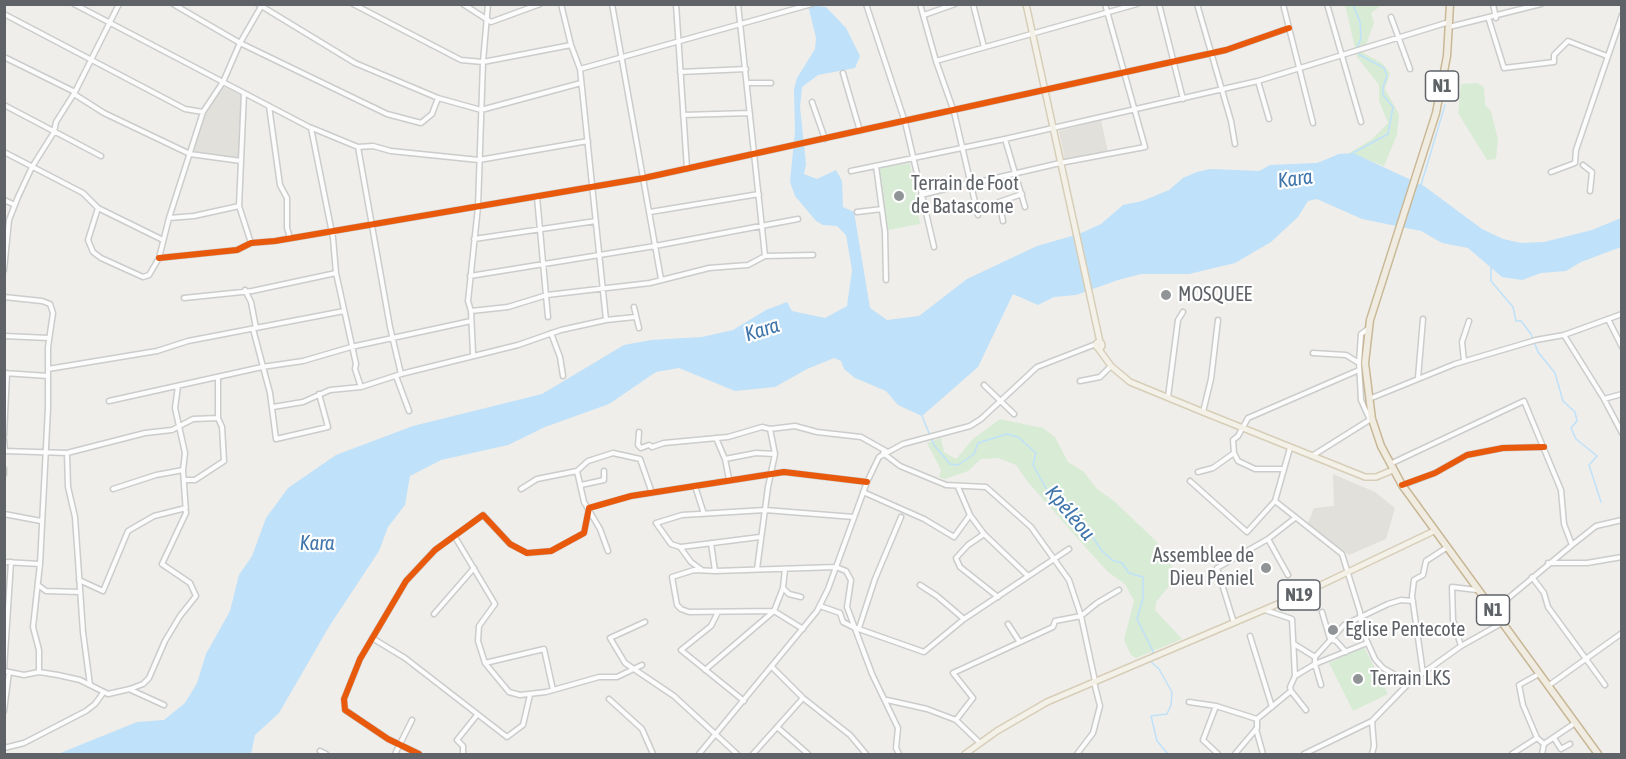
<!DOCTYPE html>
<meta charset="utf-8">
<style>
body{margin:0}
#map{position:relative;width:1626px;height:759px;overflow:hidden;background:#efeeea;font-family:"Asap Condensed",sans-serif}
canvas{display:block}
.frame{position:absolute;inset:0;border:6px solid #5f6368;pointer-events:none}
</style>
<div id="map">
<canvas width="1626" height="759"></canvas>
<div class="frame"></div>
</div>
<script>
const c = document.querySelector('canvas').getContext('2d');
c.lineJoin = 'round';
function fillPath(path, color) {
  c.fillStyle = color;
  c.fill(path, 'evenodd');
}
function shape(rows) {
  const path = new Path2D();
  for (const r of rows) {
    if (r.length === 3) {
      path.moveTo(r[0] + r[2], r[1]);
      path.arc(r[0], r[1], r[2], 0, 2 * Math.PI);
      continue;
    }
    path.moveTo(r[0], r[1]);
    for (let i = 2; i < r.length; i += 2) path.lineTo(r[i], r[i + 1]);
  }
  return path;
}
function strokePath(path, color, width, dash) {
  c.strokeStyle = color;
  c.lineWidth = width;
  c.lineCap = dash ? 'butt' : 'round';
  c.setLineDash(dash || []);
  c.stroke(path);
}
function label(font, color, halo, rows, align = 'center') {
  c.font = font + ' "Asap Condensed",sans-serif';
  c.lineWidth = 4.5;
  c.setLineDash([]);
  c.textBaseline = 'middle';
  c.strokeStyle = halo;
  c.fillStyle = color;
  for (const [text, x, y, turn = 0] of rows) {
    c.save();
    c.translate(x, y);
    c.rotate((+turn || 0) * Math.PI / 180);
    c.textAlign = isNaN(turn) ? turn : align;
    if (halo) c.strokeText(text, 0, 0);
    c.fillText(text, 0, 0);
    c.restore();
  }
}
const education = shape([
 [223,86,242,96,240,159,193,153,204,113],
 [1101,120,1108,152,1065,161,1059,131],
 [1333,474,1375,492,1395,508,1386,539,1349,555,1307,525,1314,508,1334,506]
]);
const green = shape([
 [1345,5,1382,5,1371,13,1374,23,1363,53,1382,63,1390,73,1385,89,1399,114,1397,135,1384,166,1349,153,1371,140,1388,123,1379,101,1379,85,1357,57],
 [1477,83,1484,87,1485,105,1491,111,1498,140,1496,159,1487,160,1458,113,1461,84],
 [910,163,920,224,888,230,878,168],
 [1000,419,1043,428,1055,437,1068,462,1084,472,1097,489,1114,501,1157,542,1161,554,1173,567,1174,580,1156,602,1155,610,1182,639,1136,658,1131,655,1124,640,1134,601,1125,584,1108,572,1088,550,1027,481,1016,465,998,458,981,459,968,471,945,479,939,477,941,470,927,443,941,438,944,452,956,459,973,439],
 [1364,647,1388,694,1353,711,1329,663]
]);
const water = shape([
 [808,5,826,7,846,28,860,56,855,68,818,75,802,87,800,107,806,164,804,174,817,179,836,170,842,181,843,207,854,212,870,308,887,320,919,316,967,279,1037,246,1079,234,1101,224,1123,205,1142,201,1169,190,1183,178,1197,172,1210,169,1259,171,1270,165,1317,163,1339,154,1353,153,1424,186,1482,229,1503,239,1521,243,1544,242,1592,230,1621,218,1621,247,1581,262,1566,271,1541,273,1522,280,1502,277,1468,248,1442,243,1421,231,1362,219,1317,199,1308,201,1298,217,1271,242,1235,263,1189,274,1141,274,1118,280,1076,295,1054,297,1038,305,1013,294,978,367,922,416,898,405,886,391,855,378,844,369,841,361,834,358,807,369,775,387,735,391,679,368,656,372,609,404,545,427,508,445,441,460,410,476,405,505,388,527,379,551,330,625,279,713,255,735,251,754,58,754,137,722,164,720,185,703,197,683,206,654,230,611,239,575,252,556,266,518,288,488,336,455,413,426,542,394,624,345,651,340,702,337,733,330,766,310,787,302,792,311,825,318,847,306,852,270,846,235,837,226,823,225,816,221,795,196,790,182,795,131,794,89,797,78,815,49,816,38]
]);
const stream = shape([
 [1353,4,1360,22,1361,38,1357,48,1360,55,1384,68,1387,76,1383,87,1383,95,1393,107,1388,134,1353,153],
 [1421,185,1445,105],
 [1491,267,1491,281,1513,307,1516,321,1521,321,1531,334,1538,352,1555,373,1563,401,1575,412,1577,421,1571,428,1576,439,1597,456,1589,465,1601,502],
 [922,416,934,445,950,464,958,465,967,459,974,454,978,443,1007,434,1018,437,1036,453,1033,465,1052,499,1083,533,1093,537,1101,550,1112,560,1122,563,1129,573,1143,577,1143,598,1137,619,1153,651,1151,656],
 [1150,661,1159,669,1172,692,1171,705,1167,714,1151,716,1157,741,1168,754]
]);
const minor = shape([
 [74,4,311,128,333,238,336,273,356,364,355,369,361,387],
 [173,4,240,43,387,114,421,123,432,114,438,98],
 [258,4,355,63,438,98,481,110,581,83],
 [353,4,461,60,483,62,571,45],
 [463,4,491,22,540,4],
 [561,4,571,45,580,69],
 [612,4,661,279],
 [676,4,687,169],
 [738,4,765,256],
 [866,4,905,122,934,247],
 [920,4,936,61,954,112,978,215],
 [973,4,984,47],
 [1159,4,1183,99],
 [1197,4,1231,121,1235,144],
 [1283,4,1313,123],
 [1327,4,1361,122],
 [1493,4,1496,18],
 [4,14,185,109,203,112],
 [924,15,955,4],
 [1391,17,1410,69],
 [1489,20,1504,68],
 [1449,27,1541,4],
 [4,57,75,92],
 [936,61,1137,4],
 [1504,68,1554,62,1554,55,1568,41,1607,56],
 [680,72,746,69],
 [843,73,860,131],
 [1258,81,1269,119],
 [747,83,771,83],
 [244,93,239,206,251,243],
 [74,94,104,113,190,154,241,161],
 [812,102,825,139],
 [4,105,101,156],
 [269,106,280,185,287,198,287,228,290,238],
 [683,115,750,113],
 [312,128,358,147,373,146,391,151,479,160,588,141],
 [1005,139,1025,207],
 [4,152,83,193,98,208,163,240],
 [1060,163,1145,147,1105,4],
 [1583,165,1592,172,1590,191],
 [876,166,885,232,886,280],
 [851,171,1005,139,1258,81,1449,22],
 [1551,172,1575,163,1576,150,1622,15],
 [970,184,1060,163],
 [921,195,969,183],
 [537,197,548,317],
 [4,200,15,205],
 [98,208,88,240,93,252,101,258,143,277,149,275,159,258,169,218,194,216,239,206],
 [650,212,759,194],
 [857,212,882,209],
 [169,218,203,112,223,82,240,43,262,5],
 [1003,221,999,202,1022,194],
 [474,239,596,221],
 [159,258,237,250,251,243,275,241,644,178,1226,50,1289,28],
 [4,270,9,220,18,197,32,167,54,132,56,122,75,92,119,4],
 [470,276,655,246,798,219],
 [245,290,251,302,256,328],
 [4,297,42,301,50,304,53,313,48,347,48,408,40,564,33,627,39,650,39,672],
 [184,298,252,291,336,273],
 [634,307,639,328],
 [471,311,508,307,547,295,650,283,709,268,748,265,765,256,813,255],
 [1608,319,1622,347],
 [606,320,580,69,812,4],
 [253,329,270,393,276,439,328,427,319,394],
 [551,333,560,357,563,376],
 [1564,335,1604,399,1622,433],
 [4,336,49,338],
 [1313,353,1346,355,1359,363,1361,400,1370,420],
 [473,354,471,311,468,301,478,207,483,62,488,4],
 [1464,361,1462,342,1469,321],
 [1359,363,1361,334,1368,329],
 [48,369,157,351,188,341,344,311],
 [4,373,48,376],
 [401,374,518,345,561,330,606,320,635,317],
 [396,376,409,411],
 [1418,378,1423,319],
 [1080,381,1100,377,1111,366],
 [984,385,1014,414],
 [1168,397,1178,320,1183,312],
 [1369,399,1455,364,1536,340,1564,335,1622,314],
 [1604,399,1622,394],
 [109,401,262,367,303,361,351,347,471,321],
 [273,407,303,402,330,390,361,387,401,374,390,327,358,147],
 [1203,412,1211,379,1218,320],
 [639,432,638,445,641,448,649,445,652,447,664,443,728,437,762,427,770,429,795,426,817,432,861,437,886,451],
 [4,435,7,373],
 [716,438,725,459,756,453,775,454],
 [4,440,5,451,67,453,145,433,172,430,193,419,218,418],
 [67,453,68,487,75,517,83,632,90,685],
 [883,453,900,466,946,485,986,487,1031,527,1069,580,1081,616,1095,681],
 [1234,453,1238,461,1255,469,1282,469],
 [1312,456,1371,419],
 [725,459,729,479],
 [1390,464,1524,401,1561,490,1564,524,1572,545,1494,610],
 [4,469,4,474],
 [577,471,588,461,613,453,640,459,652,493],
 [1198,472,1213,468,1234,453,1233,440,1238,436,1248,418,1359,370],
 [184,480,195,480,224,461,222,427,218,418,218,377],
 [1190,481,1247,532,1275,501,1290,448],
 [581,485,604,480,604,471],
 [1403,485,1435,473,1467,455,1503,448,1544,447],
 [695,486,704,514],
 [958,487,970,515,984,534,1028,576],
 [113,489,156,475,183,470],
 [521,489,537,479,577,471,584,502,600,529,608,551],
 [863,492,924,519,954,537,970,515],
 [1275,501,1342,554,1360,612,1362,630,1375,659,1383,668,1409,683],
 [4,514,41,521],
 [984,534,968,545,956,558,960,567,998,597],
 [455,537,495,604,479,626,478,641,485,663,509,692,520,695,546,692,599,677,617,677,642,665],
 [1268,539,1288,575],
 [711,543,715,571,836,567,846,571,851,580,847,607,872,674,898,728,896,748,899,754],
 [1572,545,1596,526,1622,520],
 [681,547,760,537],
 [4,562,40,564],
 [1548,563,1587,563,1622,557],
 [757,569,768,487,775,454,770,429],
 [702,570,691,562,680,547,671,544,656,523,682,515,765,510,854,517],
 [715,571,694,570,672,577,677,605,681,609,689,612,774,611,803,629],
 [1532,577,1544,593,1548,607,1605,685],
 [79,580,103,591,128,531,154,516,186,508],
 [38,585,46,591,80,592],
 [920,585,937,596,964,619],
 [783,588,789,594,801,597],
 [820,606,840,613,843,622,853,627,924,652,964,619,1069,549],
 [1265,610,1292,619,1295,676],
 [718,612,711,626,681,650,744,701],
 [1322,612,1330,639,1336,641,1346,652],
 [434,614,474,568],
 [645,622,610,638,625,663,674,696,737,754],
 [1234,623,1217,568,1268,539,1295,518],
 [1008,624,1019,641],
 [859,628,875,579,901,517],
 [1250,636,1272,707],
 [372,638,405,658,507,737,523,725,530,695],
 [1294,644,1315,657],
 [1461,646,1453,620,1452,587,1477,590],
 [485,663,544,649,553,690],
 [772,667,803,698,850,735,866,754],
 [4,669,11,562],
 [705,670,774,611,783,588,785,569],
 [4,671,24,675,39,672,58,675,80,680,108,694,130,689,143,684,149,678,165,641,180,616,196,596,190,583,162,564,186,513,183,470,185,453,175,408,178,386],
 [1423,673,1412,596,1414,580,1423,575,1426,561,1446,548],
 [1539,674,1519,685,1523,705,1537,738,1544,744],
 [1321,685,1315,664,1315,657,1344,625,1388,604,1401,600,1413,601],
 [1548,686,1622,633],
 [131,690,164,705],
 [1291,691,1306,710],
 [609,699,642,729,653,754],
 [887,700,927,709,956,720,980,743],
 [1189,702,1216,706],
 [4,711,9,672],
 [956,720,973,698,953,673,1053,627,1055,621,1081,616,1097,603,1119,590],
 [777,727,808,754],
 [1256,729,1263,754],
 [1554,738,1561,749,1570,744],
 [4,748,24,743,86,711,95,704,103,693],
 [320,751,326,754],
 [395,754,412,720],
 [419,754,388,739,345,710,344,699,360,659,406,581,435,550,483,515,510,544,527,553,551,551,584,533,589,508,631,496,784,472,867,482],
 [463,754,463,746,457,740,477,715],
 [699,754,817,611,828,589,867,482,879,457,903,444,970,426,981,419,1037,367,1096,344],
 [753,754,803,698],
 [1077,754,1093,733,1100,706,1094,682],
 [1218,754,1203,740,1216,706,1257,719],
 [1235,754,1257,728,1257,719,1291,691,1290,687,1295,676,1315,664,1367,643],
 [1304,754,1372,721,1409,683,1461,646,1502,623],
 [1372,754,1374,746,1372,721],
 [1512,754,1537,738],
 [1542,754,1544,744,1575,723]
]);
const major = shape([
 [1026,4,1100,342],
 [1099,345,3],
 [1098,348,1111,366,1130,382,1203,412,1365,477,1376,477,1393,470],
 [965,754,997,731,1047,702,1306,592,1434,531]
]);
const highway = shape([
 [1450,4,1447,56,1436,113,1370,320,1365,363,1372,419,1381,446,1402,485,1598,754]
]);
const cycleway = shape([
 [159,258,237,250,251,243,275,241,644,178,1226,50,1289,28],
 [1402,485,1435,473,1467,455,1503,448,1544,447],
 [419,754,388,739,345,710,344,699,360,659,406,581,435,550,483,515,510,544,527,553,551,551,584,533,589,508,631,496,784,472,867,482]
]);
const markers = [
 [899,196,6,"#919496"],
 [1166,295,6,"#919496"],
 [1266,568,6,"#919496"],
 [1333,630,6,"#919496"],
 [1358,679,6,"#919496"]
];
const shields = [
 [1442,86,33],
 [1299,595,42],
 [1493,610,33]
];
const shieldNames = [
 ["N1",1442,86],
 ["N19",1299,595],
 ["N1",1493,610]
];
const poiNames = [
 ["Terrain de Foot",911,184],
 ["de Batascome",911,207],
 ["MOSQUEE",1178,295],
 ["Assemblee de",1254,556,"right"],
 ["Dieu Peniel",1254,579,"right"],
 ["Eglise Pentecote",1345,630],
 ["Terrain LKS",1370,679]
];
const waterNames = [
 ["Kara",1295,179,-7],
 ["Kara",762,330,-17],
 ["Kpéléou",1070,513,50],
 ["Kara",317,543]
];
fillPath(education, '#e2e0da');
fillPath(green, '#d8ebd5');
fillPath(water, '#bfe1f9');
strokePath(stream, '#bfe1f9', 1.5);
strokePath(minor, '#cbcccc', 7);
strokePath(major, '#d7ceb8', 8);
strokePath(highway, '#c8b896', 9);
strokePath(minor, '#fdfcfc', 4);
strokePath(major, '#f4f1e9', 5);
strokePath(highway, '#f1ece2', 6);
strokePath(cycleway, '#e8590c', 6);
for (const [x, y, r, color] of markers) {
  const dot = new Path2D();
  dot.arc(x, y, r, 0, 2 * Math.PI);
  c.fillStyle = color;
  c.fill(dot);
  strokePath(dot, '#fff', 2);
}
for (const [x, y, w] of shields) {
  const box = new Path2D();
  box.roundRect(x - w / 2, y - 15, w, 30, 4.5);
  c.fillStyle = '#fff';
  c.fill(box);
  strokePath(box, '#5f6368', 1.5);
}
label('bold 18px', '#5f6368', null, shieldNames);
label('20px', '#5f6368', '#fff', poiNames, 'left');
label('italic 21px', '#4076ab', '#fff', waterNames);
</script>
